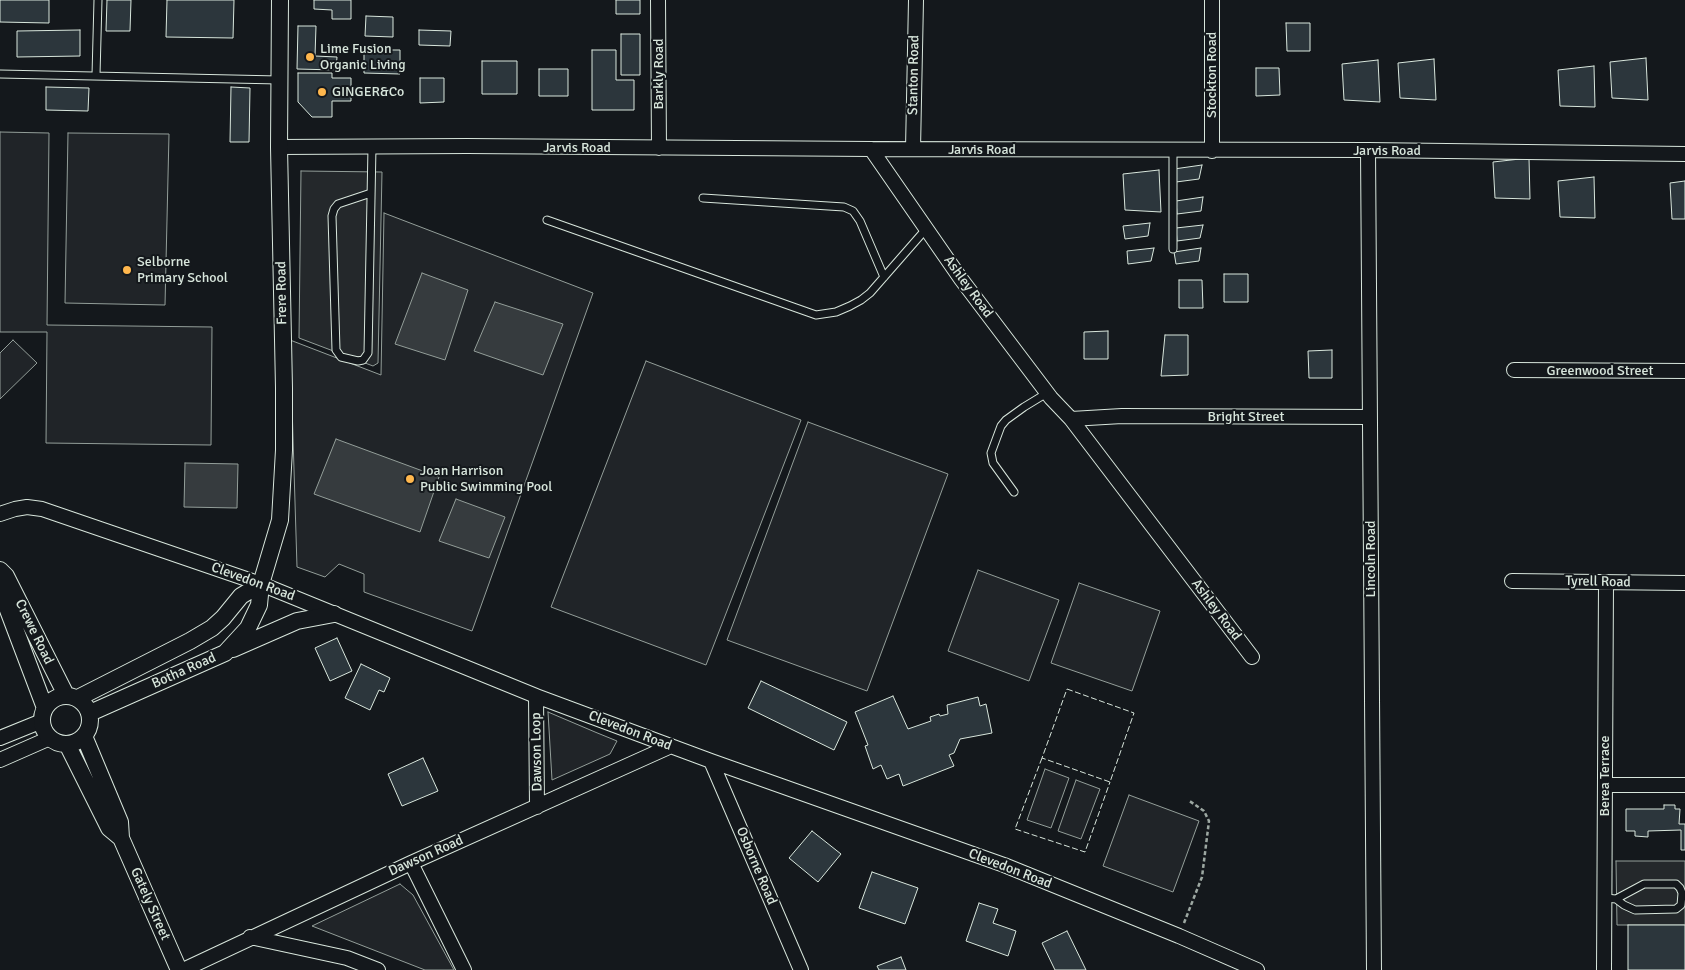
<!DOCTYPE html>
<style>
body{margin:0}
canvas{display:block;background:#14181c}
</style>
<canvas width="1685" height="970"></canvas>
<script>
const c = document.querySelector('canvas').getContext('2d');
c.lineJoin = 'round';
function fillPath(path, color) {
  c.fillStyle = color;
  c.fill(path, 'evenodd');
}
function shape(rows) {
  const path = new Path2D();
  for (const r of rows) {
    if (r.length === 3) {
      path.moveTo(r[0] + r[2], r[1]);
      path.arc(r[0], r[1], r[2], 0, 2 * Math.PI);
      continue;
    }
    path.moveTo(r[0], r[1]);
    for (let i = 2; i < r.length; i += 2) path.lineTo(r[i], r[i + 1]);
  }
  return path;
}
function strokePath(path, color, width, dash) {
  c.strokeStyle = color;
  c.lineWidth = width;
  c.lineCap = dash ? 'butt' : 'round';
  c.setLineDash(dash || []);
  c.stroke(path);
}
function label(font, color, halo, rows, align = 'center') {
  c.font = font + ' Signika,sans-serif';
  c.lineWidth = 4;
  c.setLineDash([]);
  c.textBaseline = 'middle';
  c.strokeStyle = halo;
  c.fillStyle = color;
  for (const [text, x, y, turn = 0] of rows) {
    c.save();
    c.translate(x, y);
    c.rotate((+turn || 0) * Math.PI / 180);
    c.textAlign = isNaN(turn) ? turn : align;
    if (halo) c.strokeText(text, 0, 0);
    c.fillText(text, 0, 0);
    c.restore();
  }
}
const green = shape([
 [0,132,49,133,47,325,212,327,211,445,46,443,47,332,0,332,0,132],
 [68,133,169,134,165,305,65,303,68,133],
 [384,213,593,293,472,631,364,592,364,574,339,564,325,577,297,567,290,340,381,375,384,213],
 [13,340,37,363,0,399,0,353,13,340],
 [646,361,801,420,706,665,551,607,646,361],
 [808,422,948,474,867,691,727,640,808,422],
 [978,570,1059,600,1029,681,948,651,978,570],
 [1079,583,1160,611,1132,691,1051,663,1079,583],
 [548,712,595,732,617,741,610,754,552,780,548,712],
 [1045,769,1069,778,1051,828,1027,820,1045,769],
 [1076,780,1100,789,1081,839,1058,831,1076,780],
 [1129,795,1199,821,1173,892,1103,866,1129,795],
 [400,884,413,895,454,970,425,970,312,926,400,884]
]);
const parking = shape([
 [301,171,382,172,378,363,373,366,299,338,301,171],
 [1616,861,1685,861,1685,925,1617,925,1616,861]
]);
const water = shape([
 [422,273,468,290,445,360,395,344,422,273],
 [495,302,563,324,543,375,474,351,495,302],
 [336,439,439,477,420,532,314,494,336,439],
 [185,463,238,464,237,508,184,507,185,463],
 [456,499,505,517,489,558,439,541,456,499]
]);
const building = shape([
 [0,0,49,0,49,23,0,22,0,0],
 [107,0,131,0,130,31,106,31,107,0],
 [167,0,234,0,233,38,166,37,167,0],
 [314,0,351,0,351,19,332,19,332,10,314,9,314,0],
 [616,0,640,0,640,14,616,14,616,0],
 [366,16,393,17,393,37,365,36,366,16],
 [1286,23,1310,23,1310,51,1287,51,1286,23],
 [298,26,316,26,315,56,337,57,336,70,297,69,298,26],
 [80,30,80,56,17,57,17,31,80,30],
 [419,30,451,31,450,46,419,45,419,30],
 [621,34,640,34,640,75,621,75,621,34],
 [364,50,400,50,400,74,364,73,364,50],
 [592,50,616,50,616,80,634,80,634,110,592,110,592,50],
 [1646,58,1648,100,1612,98,1610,62,1646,58],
 [1434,59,1436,100,1400,98,1398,63,1434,59],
 [1378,60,1380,102,1344,100,1342,64,1378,60],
 [482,61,517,61,517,94,482,94,482,61],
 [1594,66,1595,107,1560,106,1558,70,1594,66],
 [1256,68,1279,68,1280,95,1256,96,1256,68],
 [539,69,568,69,568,96,539,96,539,69],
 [298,73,332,73,332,78,351,78,351,101,332,101,332,117,312,117,298,102,298,73],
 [420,78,444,78,444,102,420,103,420,78],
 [46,87,89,88,88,111,46,110,46,87],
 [231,87,250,88,249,142,230,142,231,87],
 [1529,158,1530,199,1495,198,1493,162,1529,158],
 [1202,165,1199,179,1176,182,1174,169,1202,165],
 [1159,170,1161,212,1125,210,1123,174,1159,170],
 [1594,177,1595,218,1560,217,1558,181,1594,177],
 [1685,181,1685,219,1672,219,1670,183,1685,181],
 [1203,197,1201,211,1177,214,1176,201,1203,197],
 [1150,223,1148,236,1125,239,1123,226,1150,223],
 [1203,225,1200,238,1177,241,1176,228,1203,225],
 [1154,248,1151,261,1128,264,1127,251,1154,248],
 [1201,248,1199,261,1176,264,1174,252,1201,248],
 [1224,274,1248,274,1248,302,1224,302,1224,274],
 [1179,280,1202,280,1203,308,1179,308,1179,280],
 [1108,331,1108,359,1084,359,1084,332,1108,331],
 [1165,335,1188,335,1188,375,1161,376,1165,335],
 [1332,350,1332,378,1309,378,1308,351,1332,350],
 [337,638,352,671,330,681,315,648,337,638],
 [361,664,390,678,384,692,379,690,370,710,345,698,361,664],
 [761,681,847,722,834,750,748,708,761,681],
 [893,696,908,729,931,721,930,717,939,714,940,716,948,714,947,705,978,697,980,706,986,704,992,733,960,739,954,753,949,755,954,766,903,786,899,774,887,779,881,765,873,769,865,746,868,745,855,712,893,696],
 [423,758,438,791,402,806,388,774,423,758],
 [1664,805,1675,805,1675,809,1680,809,1679,824,1685,824,1685,850,1681,850,1681,830,1648,831,1648,837,1635,836,1635,831,1626,831,1626,809,1664,809,1664,805],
 [812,831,841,854,818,882,789,858,812,831],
 [872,872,918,888,905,924,859,908,872,872],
 [979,903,998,909,993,923,1016,931,1008,956,966,941,979,903],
 [1628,925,1685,925,1685,970,1628,970,1628,925],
 [1067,931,1086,970,1055,970,1042,943,1067,931],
 [901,957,906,970,879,970,877,966,901,957]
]);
const path = shape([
 [1184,923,1202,877,1209,821,1204,811,1188,800]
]);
const service = shape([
 [0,74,279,80],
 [96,75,98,0],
 [1173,151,1173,249],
 [371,193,338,204,334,209,332,216,336,350,341,357,358,361,363,360,368,353,372,147],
 [703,198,844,207,853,211,860,221,884,277],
 [547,220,816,315,836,312,850,306,861,300,870,293,926,229],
 [1014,492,993,463,991,453,1001,426,1006,420,1024,407,1047,393],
 [1605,898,1616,899,1644,884,1676,884,1680,888,1682,893,1681,905,1676,909,1635,910,1624,905,1616,899]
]);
const minor = shape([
 [658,0,659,148],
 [279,147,467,146,871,149,1368,150,1685,154],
 [871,149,961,279,1051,398,1071,419,1122,416,1370,417],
 [913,149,916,0],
 [1368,150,1374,970],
 [1212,151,1212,0],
 [1514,370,1685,371],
 [1071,419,1252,657],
 [0,514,15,509,27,507,42,509,261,584,536,696,711,761,1004,865,1179,936,1257,970],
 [1512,581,1685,583],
 [536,696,537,807],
 [0,738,42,721],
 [0,760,50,738],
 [711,761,801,970],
 [1605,785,1685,785],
 [411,863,464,970],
 [250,937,347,958,378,970],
 [183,970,411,863,671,746],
 [1604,970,1606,583]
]);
const tertiary = shape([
 [0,570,6,576,66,695],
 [0,589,45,708],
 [233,649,297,621,334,614],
 [66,720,24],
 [78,698,190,641,212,628,223,618,241,596,261,584],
 [90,713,225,653,248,628,259,605,261,584,280,520,284,450,284,388,279,147,280,0],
 [84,736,120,822,121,838,179,970],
 [67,744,109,828,121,838]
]);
const fence = shape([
 [1067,689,1134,713,1110,782,1042,758,1067,689],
 [1042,758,1015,829,1085,852,1110,782]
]);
const markers = [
 [310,57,5,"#ffb74d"],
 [322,92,5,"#ffb74d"],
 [127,270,5,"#ffb74d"],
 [410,479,5,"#ffb74d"]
];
const poiNames = [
 ["Lime Fusion",320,49],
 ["Organic Living",320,65],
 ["GINGER&Co",332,92],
 ["Selborne",137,262],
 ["Primary School",137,278],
 ["Joan Harrison",420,471],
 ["Public Swimming Pool",420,487]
];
const streetNames = [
 ["Barkly Road",659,74,-90],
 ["Stanton Road",914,75,-89],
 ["Stockton Road",1212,75,-90],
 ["Jarvis Road",577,148],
 ["Jarvis Road",982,150],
 ["Jarvis Road",1387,151],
 ["Ashley Road",968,287,54],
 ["Frere Road",282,293,-91],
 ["Greenwood Street",1600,371],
 ["Bright Street",1246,417],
 ["Lincoln Road",1371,559,-90],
 ["Clevedon Road",253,582,20],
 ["Tyrell Road",1598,582,1],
 ["Ashley Road",1216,610,53],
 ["Crewe Road",34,632,64],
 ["Botha Road",184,671,-24],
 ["Clevedon Road",630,731,21],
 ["Dawson Loop",537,752,-91],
 ["Berea Terrace",1605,776,-90],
 ["Dawson Road",426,856,-24],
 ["Osborne Road",756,866,67],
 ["Clevedon Road",1010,869,21],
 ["Gately Street",150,904,66]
];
fillPath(green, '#202428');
strokePath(green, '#939e99', 1);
fillPath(parking, '#24282b');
strokePath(parking, '#939e99', 1);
fillPath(water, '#363b3e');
strokePath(water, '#939e99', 1);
fillPath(building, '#2c363c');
strokePath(building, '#d8e6dc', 1);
strokePath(service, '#d8e6dc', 9);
strokePath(minor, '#d8e6dc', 16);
strokePath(tertiary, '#d8e6dc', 18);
strokePath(path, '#9da8a2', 2.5, [4, 2.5]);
strokePath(service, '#14181c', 7);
strokePath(minor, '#14181c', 14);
strokePath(tertiary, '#14181c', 16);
strokePath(fence, '#d8e6dc', 1, [6, 2.5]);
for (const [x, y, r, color] of markers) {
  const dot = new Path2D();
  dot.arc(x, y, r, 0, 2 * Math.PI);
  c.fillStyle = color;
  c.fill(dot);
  strokePath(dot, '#14181c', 2);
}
label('14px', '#d8e6dc', '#14181c', poiNames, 'left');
label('14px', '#d8e6dc', '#14181c', streetNames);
</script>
